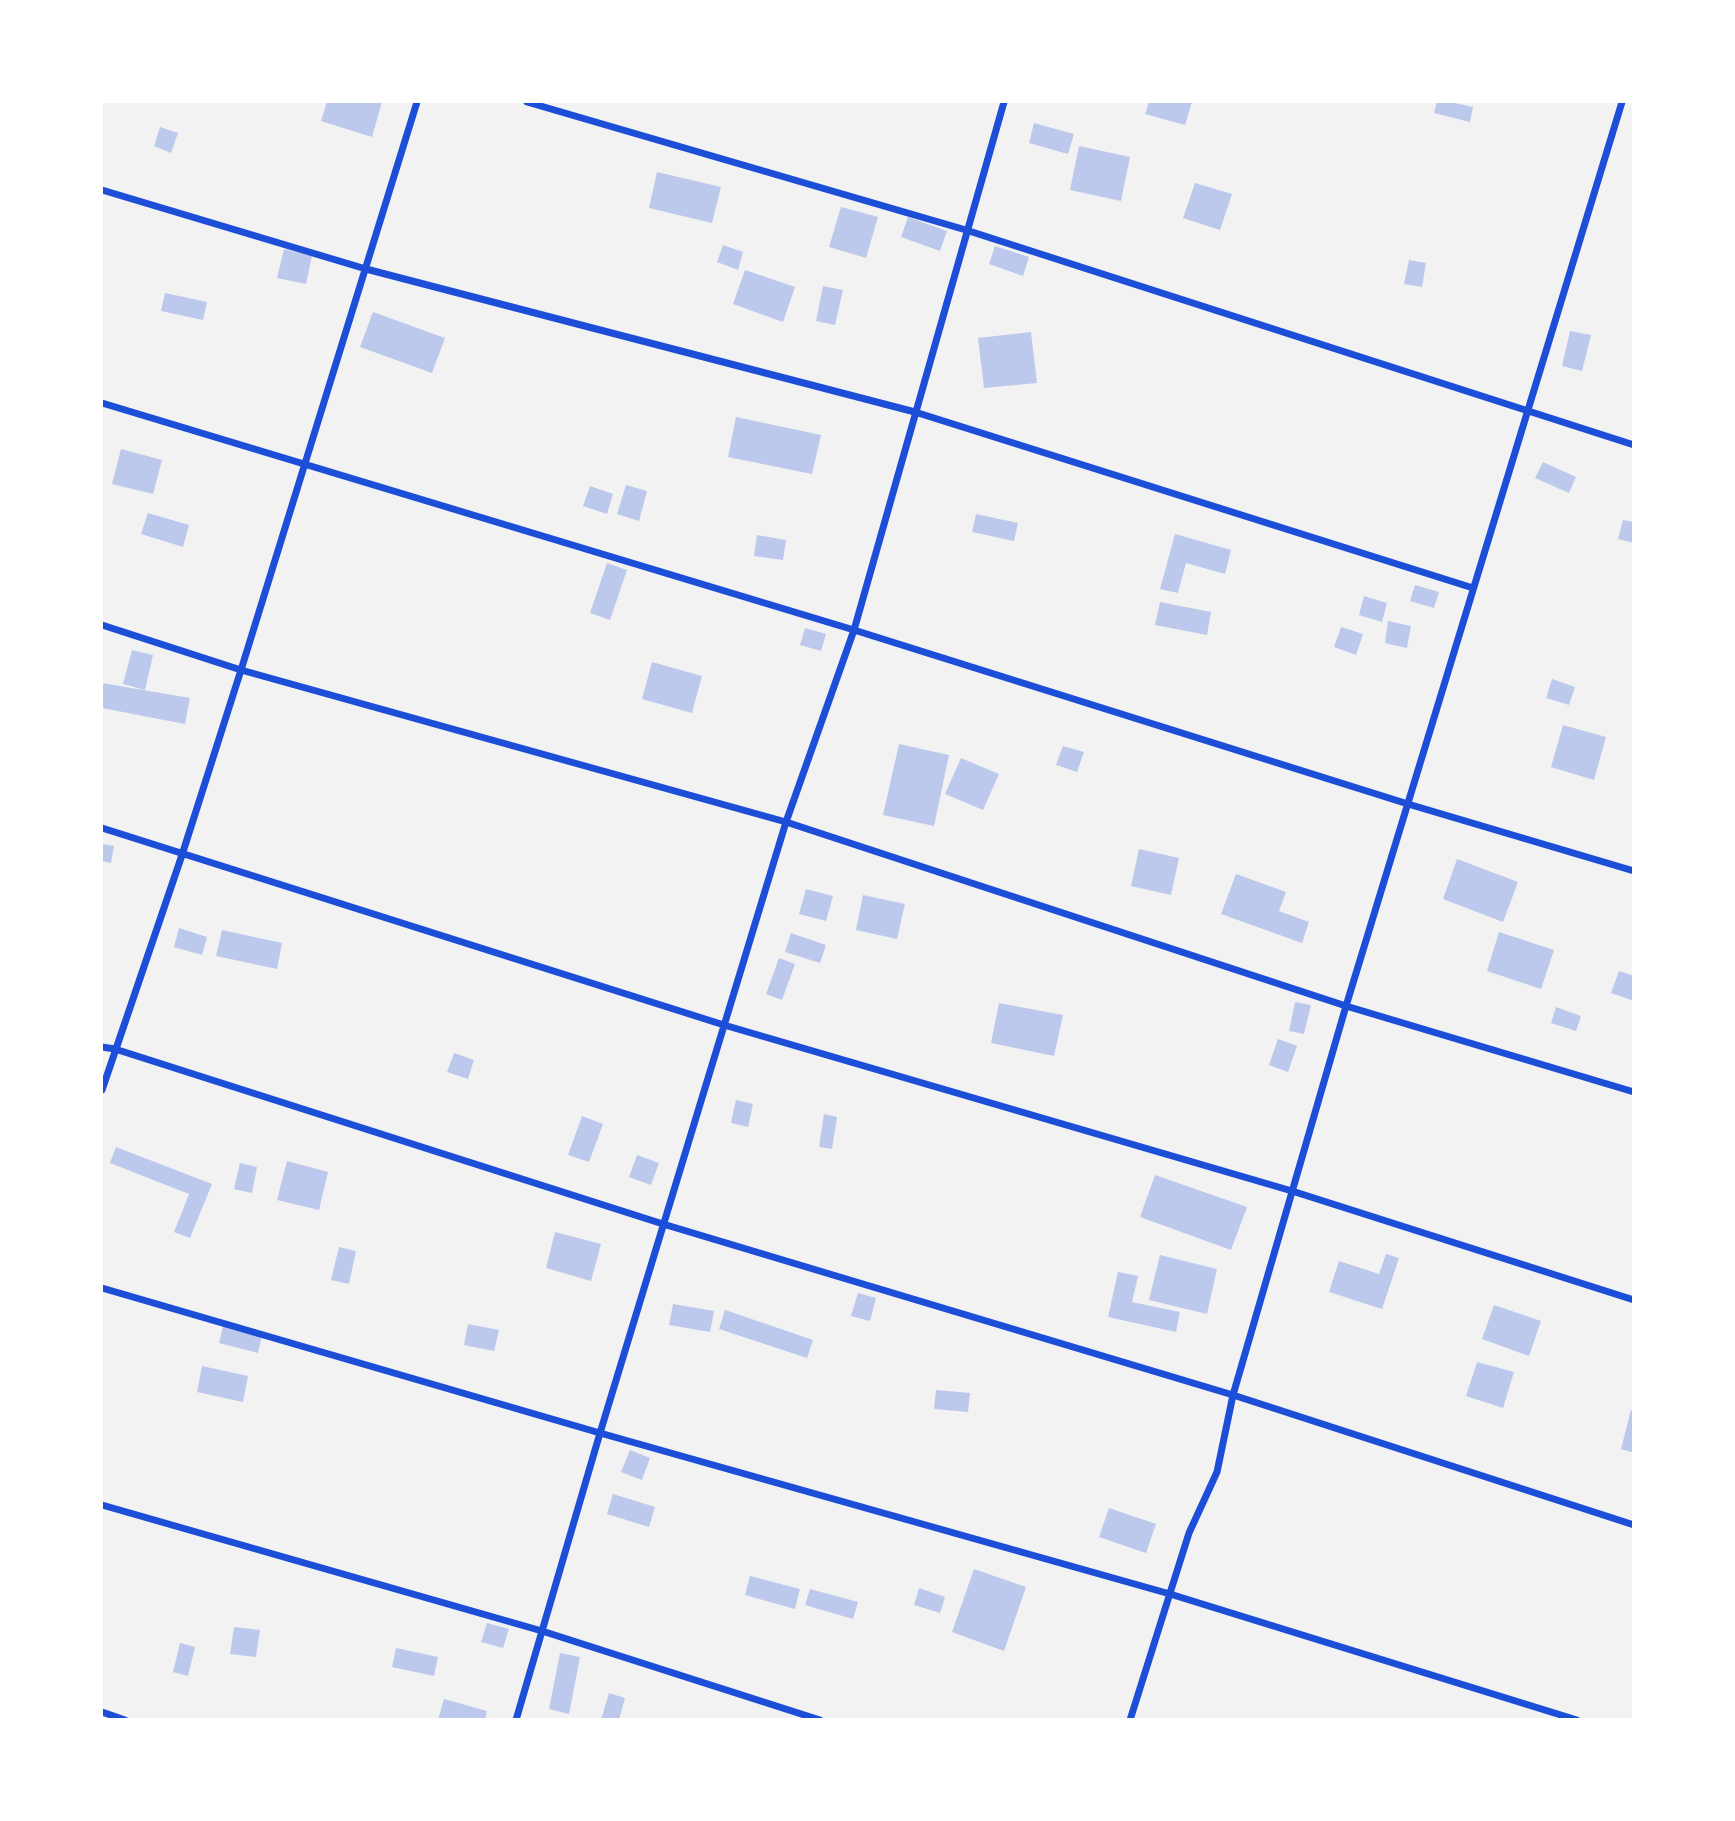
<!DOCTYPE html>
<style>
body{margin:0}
#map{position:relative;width:1735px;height:1821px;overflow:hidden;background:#f2f2f2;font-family:"Source Sans 3",sans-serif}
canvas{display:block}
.frame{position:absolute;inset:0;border:103px solid #fff;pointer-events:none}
</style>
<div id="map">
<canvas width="1735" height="1821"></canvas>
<div class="frame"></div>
</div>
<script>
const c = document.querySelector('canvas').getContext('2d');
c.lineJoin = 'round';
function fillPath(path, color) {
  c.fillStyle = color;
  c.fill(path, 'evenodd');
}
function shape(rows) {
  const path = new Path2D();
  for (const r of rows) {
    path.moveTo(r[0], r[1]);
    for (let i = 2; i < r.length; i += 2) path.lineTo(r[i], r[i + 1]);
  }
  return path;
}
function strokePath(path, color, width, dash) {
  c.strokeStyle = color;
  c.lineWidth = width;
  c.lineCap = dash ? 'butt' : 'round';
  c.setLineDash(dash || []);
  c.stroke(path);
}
const building = shape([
 [327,102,382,102,372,137,321,121],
 [1149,102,1192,102,1185,125,1145,114],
 [1437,102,1450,102,1473,107,1470,122,1434,113],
 [1034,123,1074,134,1068,154,1029,143],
 [160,127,178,133,171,153,154,146],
 [1079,146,1130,157,1121,201,1070,190],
 [657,172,721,187,712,223,649,208],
 [1195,183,1232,194,1220,230,1183,218],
 [841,207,878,217,866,258,829,247],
 [908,217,947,231,940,251,901,237],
 [723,245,743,252,738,270,717,262],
 [995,246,1029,257,1023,276,989,264],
 [284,249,312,256,306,284,277,278],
 [1409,260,1426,263,1422,287,1404,284],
 [745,270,795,287,783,322,733,304],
 [823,286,843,290,835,325,816,321],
 [165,293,207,302,203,320,161,311],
 [373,312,445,338,432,373,360,347],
 [1570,331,1591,335,1582,371,1562,366],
 [1031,332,1037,383,984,388,978,338],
 [736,417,821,435,812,474,728,457],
 [121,449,162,460,153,494,112,484],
 [1543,462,1576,477,1569,493,1535,478],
 [626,485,647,491,639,521,617,514],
 [590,486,613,494,607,514,583,506],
 [148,513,189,525,183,547,141,534],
 [976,514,1018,523,1014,541,972,532],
 [1623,520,1634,522,1634,543,1618,539],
 [1175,534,1231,550,1225,574,1186,563,1178,593,1160,589],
 [757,535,786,540,783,560,754,556],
 [607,563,627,570,610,620,590,613],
 [1415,585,1439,592,1434,608,1410,601],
 [1364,596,1387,603,1382,622,1359,615],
 [1160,602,1211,612,1207,635,1155,625],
 [1388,621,1411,626,1407,648,1385,643],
 [1341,627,1363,634,1356,655,1334,647],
 [805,628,826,634,821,651,800,645],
 [132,650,153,655,145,690,123,684],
 [652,662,702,676,692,713,642,699],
 [1552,679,1575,687,1569,705,1546,698],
 [102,683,190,698,185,724,102,708],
 [1563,725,1606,737,1594,780,1551,767],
 [899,744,949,755,934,826,883,815],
 [1063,746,1084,752,1077,772,1056,765],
 [961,758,999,774,983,810,945,794],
 [102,844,114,846,111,863,102,861],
 [1139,849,1179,858,1171,895,1131,886],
 [1457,859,1518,882,1503,922,1443,899],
 [1236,874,1286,892,1279,911,1309,922,1302,943,1221,914],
 [806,889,833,896,826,921,799,914],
 [863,895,905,904,897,939,856,930],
 [179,928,207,937,202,955,174,947],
 [222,930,282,943,277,969,216,956],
 [1499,932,1554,950,1541,989,1487,971],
 [791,933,826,945,820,963,785,952],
 [779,958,795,964,782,1000,766,994],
 [1619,971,1634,976,1634,1001,1611,993],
 [1295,1002,1311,1005,1304,1034,1289,1031],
 [999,1003,1063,1015,1054,1056,991,1043],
 [1556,1007,1581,1016,1576,1031,1551,1023],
 [1278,1039,1297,1046,1288,1072,1269,1065],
 [454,1053,474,1060,468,1079,447,1072],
 [736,1100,753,1104,748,1127,731,1123],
 [824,1114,837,1117,832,1149,819,1147],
 [582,1116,603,1124,589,1162,568,1155],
 [116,1147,212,1184,190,1238,174,1232,189,1194,110,1163],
 [637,1155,659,1163,651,1185,629,1177],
 [287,1161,328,1172,319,1210,277,1200],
 [240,1163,257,1167,252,1193,234,1189],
 [1155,1175,1247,1207,1231,1250,1140,1217],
 [555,1232,601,1244,591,1281,546,1268],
 [339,1247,356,1251,349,1284,331,1280],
 [1386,1254,1399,1258,1382,1309,1329,1292,1339,1261,1379,1274],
 [1160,1255,1217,1269,1207,1314,1149,1300],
 [1118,1272,1138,1276,1132,1302,1180,1312,1176,1332,1108,1317],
 [858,1293,876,1298,870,1321,851,1316],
 [673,1304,714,1311,710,1332,669,1325],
 [1494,1305,1541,1321,1529,1356,1482,1339],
 [725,1310,813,1340,807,1358,719,1329],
 [468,1324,499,1330,494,1351,464,1345],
 [223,1326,262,1336,258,1353,219,1343],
 [1477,1362,1514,1372,1503,1408,1466,1396],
 [202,1366,248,1376,243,1402,197,1392],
 [936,1390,970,1393,968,1412,934,1409],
 [1631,1410,1634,1411,1634,1453,1621,1449],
 [630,1450,650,1458,642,1480,621,1472],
 [613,1494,655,1507,649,1527,607,1514],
 [1109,1508,1156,1524,1146,1553,1099,1537],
 [974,1569,1026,1587,1004,1651,952,1632],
 [750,1576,800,1589,795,1609,745,1595],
 [919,1588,945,1597,940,1613,914,1605],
 [810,1589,858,1602,853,1619,805,1605],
 [487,1623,509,1629,503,1648,481,1642],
 [234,1627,260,1630,256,1657,230,1654],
 [180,1643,195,1647,188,1676,173,1672],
 [396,1648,438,1657,434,1676,392,1667],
 [560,1653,580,1657,569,1714,549,1709],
 [609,1693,625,1698,619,1720,601,1720],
 [444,1699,487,1711,485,1720,438,1720]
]);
const minor = shape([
 [527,102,966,230,1634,445],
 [102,190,366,269,915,412,1473,588],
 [102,403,854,630,1408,804,1634,871],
 [102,625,241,670,786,822,1346,1006,1634,1092],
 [102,828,724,1025,1292,1191,1634,1300],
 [102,1047,115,1049,663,1224,1233,1395,1634,1525],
 [102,1090,182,855,241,670,417,102],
 [102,1288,600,1433,1170,1594,1577,1720],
 [102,1505,542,1631,820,1720],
 [102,1712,125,1720],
 [516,1720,600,1433,786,822,854,630,1004,102],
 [1130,1720,1189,1533,1217,1472,1233,1395,1346,1006,1622,102]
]);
fillPath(building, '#bdc9ec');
strokePath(minor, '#1d4ed8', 7);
</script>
